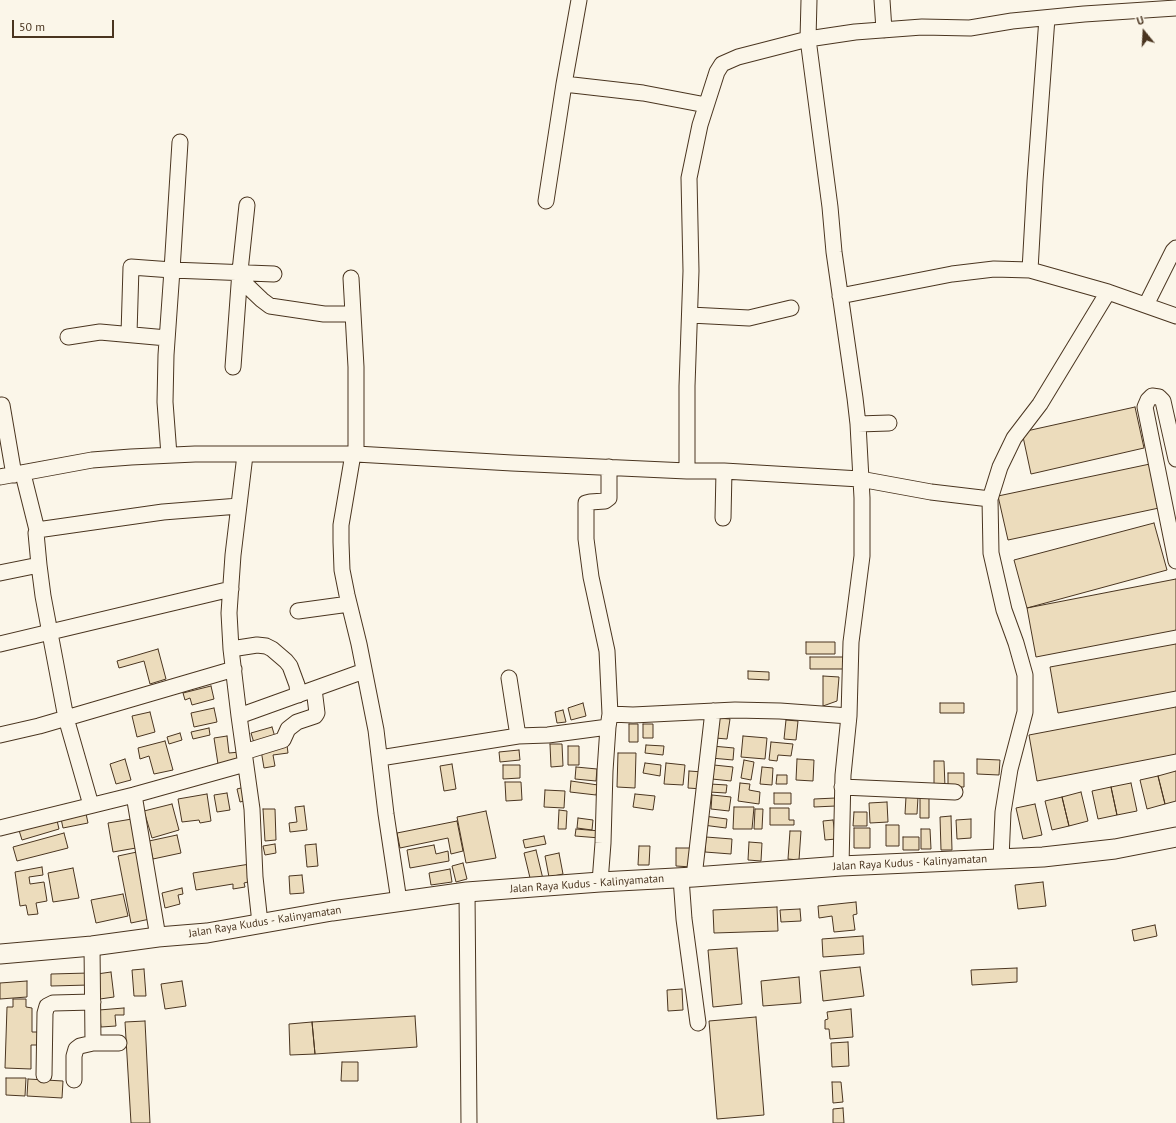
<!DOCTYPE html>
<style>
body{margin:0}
#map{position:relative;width:1176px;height:1123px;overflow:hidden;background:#fbf6e9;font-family:"PT Sans",sans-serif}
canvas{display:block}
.north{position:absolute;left:1124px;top:12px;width:40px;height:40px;-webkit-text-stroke:3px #fbf6e9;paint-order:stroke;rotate:342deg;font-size:11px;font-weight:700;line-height:16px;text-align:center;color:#4a3520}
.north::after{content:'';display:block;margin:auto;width:14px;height:18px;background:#4a3520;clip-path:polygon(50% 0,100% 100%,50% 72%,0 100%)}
.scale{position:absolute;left:12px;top:20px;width:102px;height:18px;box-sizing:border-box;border:2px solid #4a3520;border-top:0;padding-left:5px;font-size:12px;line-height:14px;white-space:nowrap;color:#4a3520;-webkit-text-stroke:3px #fbf6e9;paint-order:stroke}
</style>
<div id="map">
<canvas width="1176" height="1123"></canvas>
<div class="north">U</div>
<div class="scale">50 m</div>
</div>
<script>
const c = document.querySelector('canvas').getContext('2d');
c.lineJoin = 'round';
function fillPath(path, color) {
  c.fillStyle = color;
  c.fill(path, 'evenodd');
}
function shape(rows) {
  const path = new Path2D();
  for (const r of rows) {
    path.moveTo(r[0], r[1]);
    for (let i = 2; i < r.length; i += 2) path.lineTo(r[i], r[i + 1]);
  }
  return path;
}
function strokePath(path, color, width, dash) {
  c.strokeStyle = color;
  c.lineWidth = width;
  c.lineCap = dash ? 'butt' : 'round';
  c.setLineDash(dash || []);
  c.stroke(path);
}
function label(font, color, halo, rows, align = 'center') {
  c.font = font + ' "PT Sans",sans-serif';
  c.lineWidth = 3;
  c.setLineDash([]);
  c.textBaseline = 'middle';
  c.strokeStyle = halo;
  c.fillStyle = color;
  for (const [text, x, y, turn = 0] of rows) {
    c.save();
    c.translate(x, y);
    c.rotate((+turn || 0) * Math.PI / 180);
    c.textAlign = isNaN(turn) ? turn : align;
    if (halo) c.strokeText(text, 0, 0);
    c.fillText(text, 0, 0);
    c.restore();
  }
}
const building = shape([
 [1135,407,1144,448,1031,474,1022,432,1135,407],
 [1150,464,1159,508,1008,540,998,496,1150,464],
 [1154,523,1167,570,1027,608,1014,560,1154,523],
 [1176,579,1176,630,1036,657,1027,608,1176,579],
 [806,642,835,642,835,654,806,654,806,642],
 [1176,644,1176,691,1058,713,1050,667,1176,644],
 [158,649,166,679,150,684,144,661,119,668,117,661,158,649],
 [810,657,844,657,844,669,810,669,810,657],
 [748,671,769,672,769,680,748,679,748,671],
 [823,676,839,677,837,701,823,706,823,676],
 [211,686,214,699,192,705,190,698,185,700,183,693,211,686],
 [583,703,586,716,571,720,568,708,583,703],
 [940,703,964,703,964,713,940,713,940,703],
 [1176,707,1176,754,1037,781,1029,735,1176,707],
 [214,708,217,722,194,727,191,713,214,708],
 [563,710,566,722,557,723,555,712,563,710],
 [150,712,155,732,137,737,132,716,150,712],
 [718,718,730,719,727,739,715,738,718,718],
 [786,720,798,721,796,740,784,739,786,720],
 [629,724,638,724,638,742,629,742,629,724],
 [643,724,653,724,653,738,643,738,643,724],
 [272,727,275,737,254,743,251,733,272,727],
 [209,728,210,735,193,739,191,732,209,728],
 [180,733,182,740,169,744,167,737,180,733],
 [227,736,229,753,240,752,242,761,218,764,214,738,227,736],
 [743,736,767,738,765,759,741,757,743,736],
 [165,741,173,770,154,774,149,756,140,759,138,748,165,741],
 [771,742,793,744,791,756,778,755,777,761,769,760,771,742],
 [550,744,562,744,563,766,551,767,550,744],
 [287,745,288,753,273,755,275,766,264,768,261,750,287,745],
 [646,745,664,746,663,755,645,753,646,745],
 [568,746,579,746,579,765,568,765,568,746],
 [712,746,734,748,733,760,711,758,712,746],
 [519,750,520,760,500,762,499,752,519,750],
 [618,753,636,753,635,788,617,787,618,753],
 [125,759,131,780,116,784,110,764,125,759],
 [797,759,814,760,813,781,796,780,797,759],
 [977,759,1000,760,999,775,977,774,977,759],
 [744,760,754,762,751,780,741,778,744,760],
 [934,761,944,761,945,787,934,788,934,761],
 [645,763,661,765,660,776,643,773,645,763],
 [666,763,685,765,683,785,664,784,666,763],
 [452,764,456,789,444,791,440,766,452,764],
 [503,765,520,765,520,778,503,779,503,765],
 [714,765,733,767,731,781,712,779,714,765],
 [576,767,597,769,596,781,575,779,576,767],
 [762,767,773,768,772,785,760,784,762,767],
 [689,771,703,772,702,789,688,788,689,771],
 [1176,771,1176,801,1165,804,1158,776,1176,771],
 [948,773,964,773,964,787,948,787,948,773],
 [777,775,787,775,787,784,776,784,777,775],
 [1158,776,1165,804,1147,809,1140,780,1158,776],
 [571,781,598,785,596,795,570,792,571,781],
 [505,782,521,782,522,800,506,801,505,782],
 [740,783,750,784,749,790,760,792,759,804,738,801,740,783],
 [1131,783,1137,811,1117,815,1111,787,1131,783],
 [710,784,727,785,726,793,709,792,710,784],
 [245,787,248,800,240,802,237,789,245,787],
 [1111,787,1117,815,1098,819,1092,791,1111,787],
 [545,790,565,791,564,808,544,807,545,790],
 [1081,792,1088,821,1069,826,1062,797,1081,792],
 [227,793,230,810,217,812,214,795,227,793],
 [774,793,791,793,791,804,774,804,774,793],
 [207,794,211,821,200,823,199,820,182,822,178,799,207,794],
 [635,794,655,796,653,810,633,807,635,794],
 [712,795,731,797,729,811,711,809,712,795],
 [906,797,918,797,917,814,905,814,906,797],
 [1062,797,1069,826,1052,830,1045,801,1062,797],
 [836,798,836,806,814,807,814,799,836,798],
 [920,798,929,798,929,818,920,818,920,798],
 [887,802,888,822,870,823,869,803,887,802],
 [172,804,179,830,152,838,144,811,172,804],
 [1035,804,1042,835,1023,839,1016,808,1035,804],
 [304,806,307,830,290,832,289,823,297,822,295,807,304,806],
 [734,807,754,807,752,829,733,829,734,807],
 [770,808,789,808,789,820,794,820,794,825,770,825,770,808],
 [85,809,88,823,63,828,60,814,85,809],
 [263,809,275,809,276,840,265,841,263,809],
 [755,809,763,809,762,829,754,829,755,809],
 [559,810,567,811,566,829,558,829,559,810],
 [486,811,496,858,466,863,457,817,486,811],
 [854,812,867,812,867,826,853,826,854,812],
 [56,816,59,829,22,840,18,827,56,816],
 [704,816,727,819,726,828,703,825,704,816],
 [951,816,952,850,941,850,940,817,951,816],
 [578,818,593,820,592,830,577,828,578,818],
 [132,819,136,848,113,852,108,823,132,819],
 [971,819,971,838,957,839,956,820,971,819],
 [833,820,836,839,825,840,823,821,833,820],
 [457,821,463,851,451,854,448,838,400,848,397,833,457,821],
 [886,825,899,825,899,846,886,846,886,825],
 [854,828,870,828,870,848,854,848,854,828],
 [576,829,600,831,600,838,575,836,576,829],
 [921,829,930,829,931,849,921,849,921,829],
 [790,831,801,831,799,860,788,859,790,831],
 [64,833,68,848,17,861,13,847,64,833],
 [177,835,181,853,153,859,149,841,177,835],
 [544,836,546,844,525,848,523,840,544,836],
 [706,837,732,839,731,854,705,852,706,837],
 [903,837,919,837,919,850,903,850,903,837],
 [749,842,762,843,761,861,748,860,749,842],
 [275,844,276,853,265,855,263,846,275,844],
 [316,844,318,866,307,867,305,845,316,844],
 [434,845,436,854,448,851,449,861,410,868,407,850,434,845],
 [639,846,650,846,649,865,638,865,639,846],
 [676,848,693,848,692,867,676,866,676,848],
 [536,850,543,879,531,882,524,853,536,850],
 [137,852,150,919,131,923,118,856,137,852],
 [559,853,563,874,549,877,545,856,559,853],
 [463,863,467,879,456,882,452,866,463,863],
 [250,864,252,881,244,883,245,887,233,889,233,884,196,890,193,873,250,864],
 [42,867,43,875,29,877,30,884,44,882,47,901,36,903,38,914,28,915,26,905,20,906,15,872,42,867],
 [73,868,79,898,53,902,48,873,73,868],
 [450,869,452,882,431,885,429,873,450,869],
 [302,875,304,893,290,894,289,876,302,875],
 [1043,882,1046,906,1018,909,1015,885,1043,882],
 [182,888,183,894,178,895,180,904,165,908,162,893,182,888],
 [123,894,128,916,96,923,91,900,123,894],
 [856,902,857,914,853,915,855,930,834,932,832,916,819,918,818,906,856,902],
 [777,907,778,931,714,933,713,910,777,907],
 [800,909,801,921,781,922,780,910,800,909],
 [1155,925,1157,936,1134,941,1132,930,1155,925],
 [863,936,864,954,823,957,822,939,863,936],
 [737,948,742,1004,713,1007,708,950,737,948],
 [860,967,864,996,823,1001,820,971,860,967],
 [1017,968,1017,982,972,985,971,970,1017,968],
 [144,969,146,996,134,996,132,970,144,969],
 [111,972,114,997,100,999,97,974,111,972],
 [89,973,89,985,51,986,51,974,89,973],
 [799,977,801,1003,763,1006,761,981,799,977],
 [27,981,27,997,0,999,0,983,27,981],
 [182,981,186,1006,165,1009,161,984,182,981],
 [682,989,683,1010,668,1011,667,990,682,989],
 [13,999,26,999,26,1007,32,1008,32,1032,39,1032,39,1045,31,1045,31,1069,5,1068,7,1007,13,1007,13,999],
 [124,1008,124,1015,115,1015,116,1026,101,1027,99,1010,124,1008],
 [851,1009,853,1037,830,1039,829,1029,825,1029,825,1020,828,1019,827,1012,851,1009],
 [415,1016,417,1047,315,1054,312,1022,415,1016],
 [756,1017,764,1115,717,1119,709,1021,756,1017],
 [145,1021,150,1123,131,1123,125,1022,145,1021],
 [312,1022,315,1054,290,1055,289,1024,312,1022],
 [848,1042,849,1066,832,1067,831,1043,848,1042],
 [342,1062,358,1062,358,1081,341,1081,342,1062],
 [6,1078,26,1078,25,1096,6,1095,6,1078],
 [28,1079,63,1081,62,1098,27,1096,28,1079],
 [832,1082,841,1082,843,1102,833,1103,832,1082],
 [843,1108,844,1123,833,1123,833,1109,843,1108]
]);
const minor = shape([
 [809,0,808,39,830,207,834,252,855,398,858,424,862,498,862,556,851,642,849,716,843,775,841,866],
 [882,0,884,30],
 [564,84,643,93,706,105],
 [546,201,564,84,579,0],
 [1030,270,1035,181,1047,18],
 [351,278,356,367,356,454],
 [240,279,262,300,270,306,324,314,353,314],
 [840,296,952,274,994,269,1030,270,1108,292,1176,316],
 [1146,305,1173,251,1176,248],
 [690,315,749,318,791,308],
 [129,334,131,267,172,270,180,142],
 [68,337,100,332,167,338],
 [233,367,240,271,247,205],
 [2,405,14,475],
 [858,424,889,423],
 [353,454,341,525,341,542,342,570,347,595,359,644,376,730,386,814,399,901],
 [169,455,165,402,166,355,172,270,274,274],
 [245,455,233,555,229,613,231,649,239,716,252,809,255,877,260,923],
 [1176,459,1163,401,1159,397,1152,396,1148,400,1145,407,1176,561],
 [609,467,609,498,605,501,590,502,586,503,586,539,591,577,607,651,610,714],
 [687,471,687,386,691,271,689,178,700,125,717,72,722,64,738,57,808,39,855,32,922,27,970,28,1012,21,1084,14,1176,8],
 [23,474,37,530,36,533,39,565,43,596,66,718,91,805],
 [0,477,92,460,131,457,195,454,356,454,512,463,687,471,724,471,860,479,931,492,990,499],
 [723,518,724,471],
 [37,530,163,512,239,506],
 [0,573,39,565],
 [298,611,349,604],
 [0,644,231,589],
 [231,649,257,645,266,646,272,649,286,661,290,666,297,685,298,695],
 [509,678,518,736],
 [239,716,364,671],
 [0,735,39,726,234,669],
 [244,752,283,740,288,729,297,722,315,716,317,713,314,689],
 [380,758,518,736,548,735,608,727],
 [842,787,955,792],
 [134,795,158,937],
 [0,828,134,795,245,764],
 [1001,859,1003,812,1010,769,1025,712,1025,675,1016,643,1004,610,991,553,990,499,1000,467,1014,438,1040,404,1108,292],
 [694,877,713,711],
 [681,878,684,919,698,1023],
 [600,882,603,843,605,771,608,727,610,714,633,715,735,710,780,711,849,716],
 [467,892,469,1123],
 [92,946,93,1043],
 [44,1075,45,1013,47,1006,53,1003,93,1002],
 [74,1080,74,1056,76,1049,80,1046,93,1043,119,1043]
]);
const major = shape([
 [0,954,92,946,158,937,207,933,332,911,467,892,600,882,694,877,841,866,1043,857,1115,849,1176,837]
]);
const streetNames = [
 ["Jalan Raya Kudus - Kalinyamatan",910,863,-3],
 ["Jalan Raya Kudus - Kalinyamatan",587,884,-4],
 ["Jalan Raya Kudus - Kalinyamatan",265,922,-9]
];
fillPath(building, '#ecdcbc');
strokePath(building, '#4a3520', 1);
strokePath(minor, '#4a3520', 17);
strokePath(major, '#4a3520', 21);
strokePath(minor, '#fbf6e9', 15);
strokePath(major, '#fbf6e9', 19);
label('11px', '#4a3520', '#fbf6e9', streetNames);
</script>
